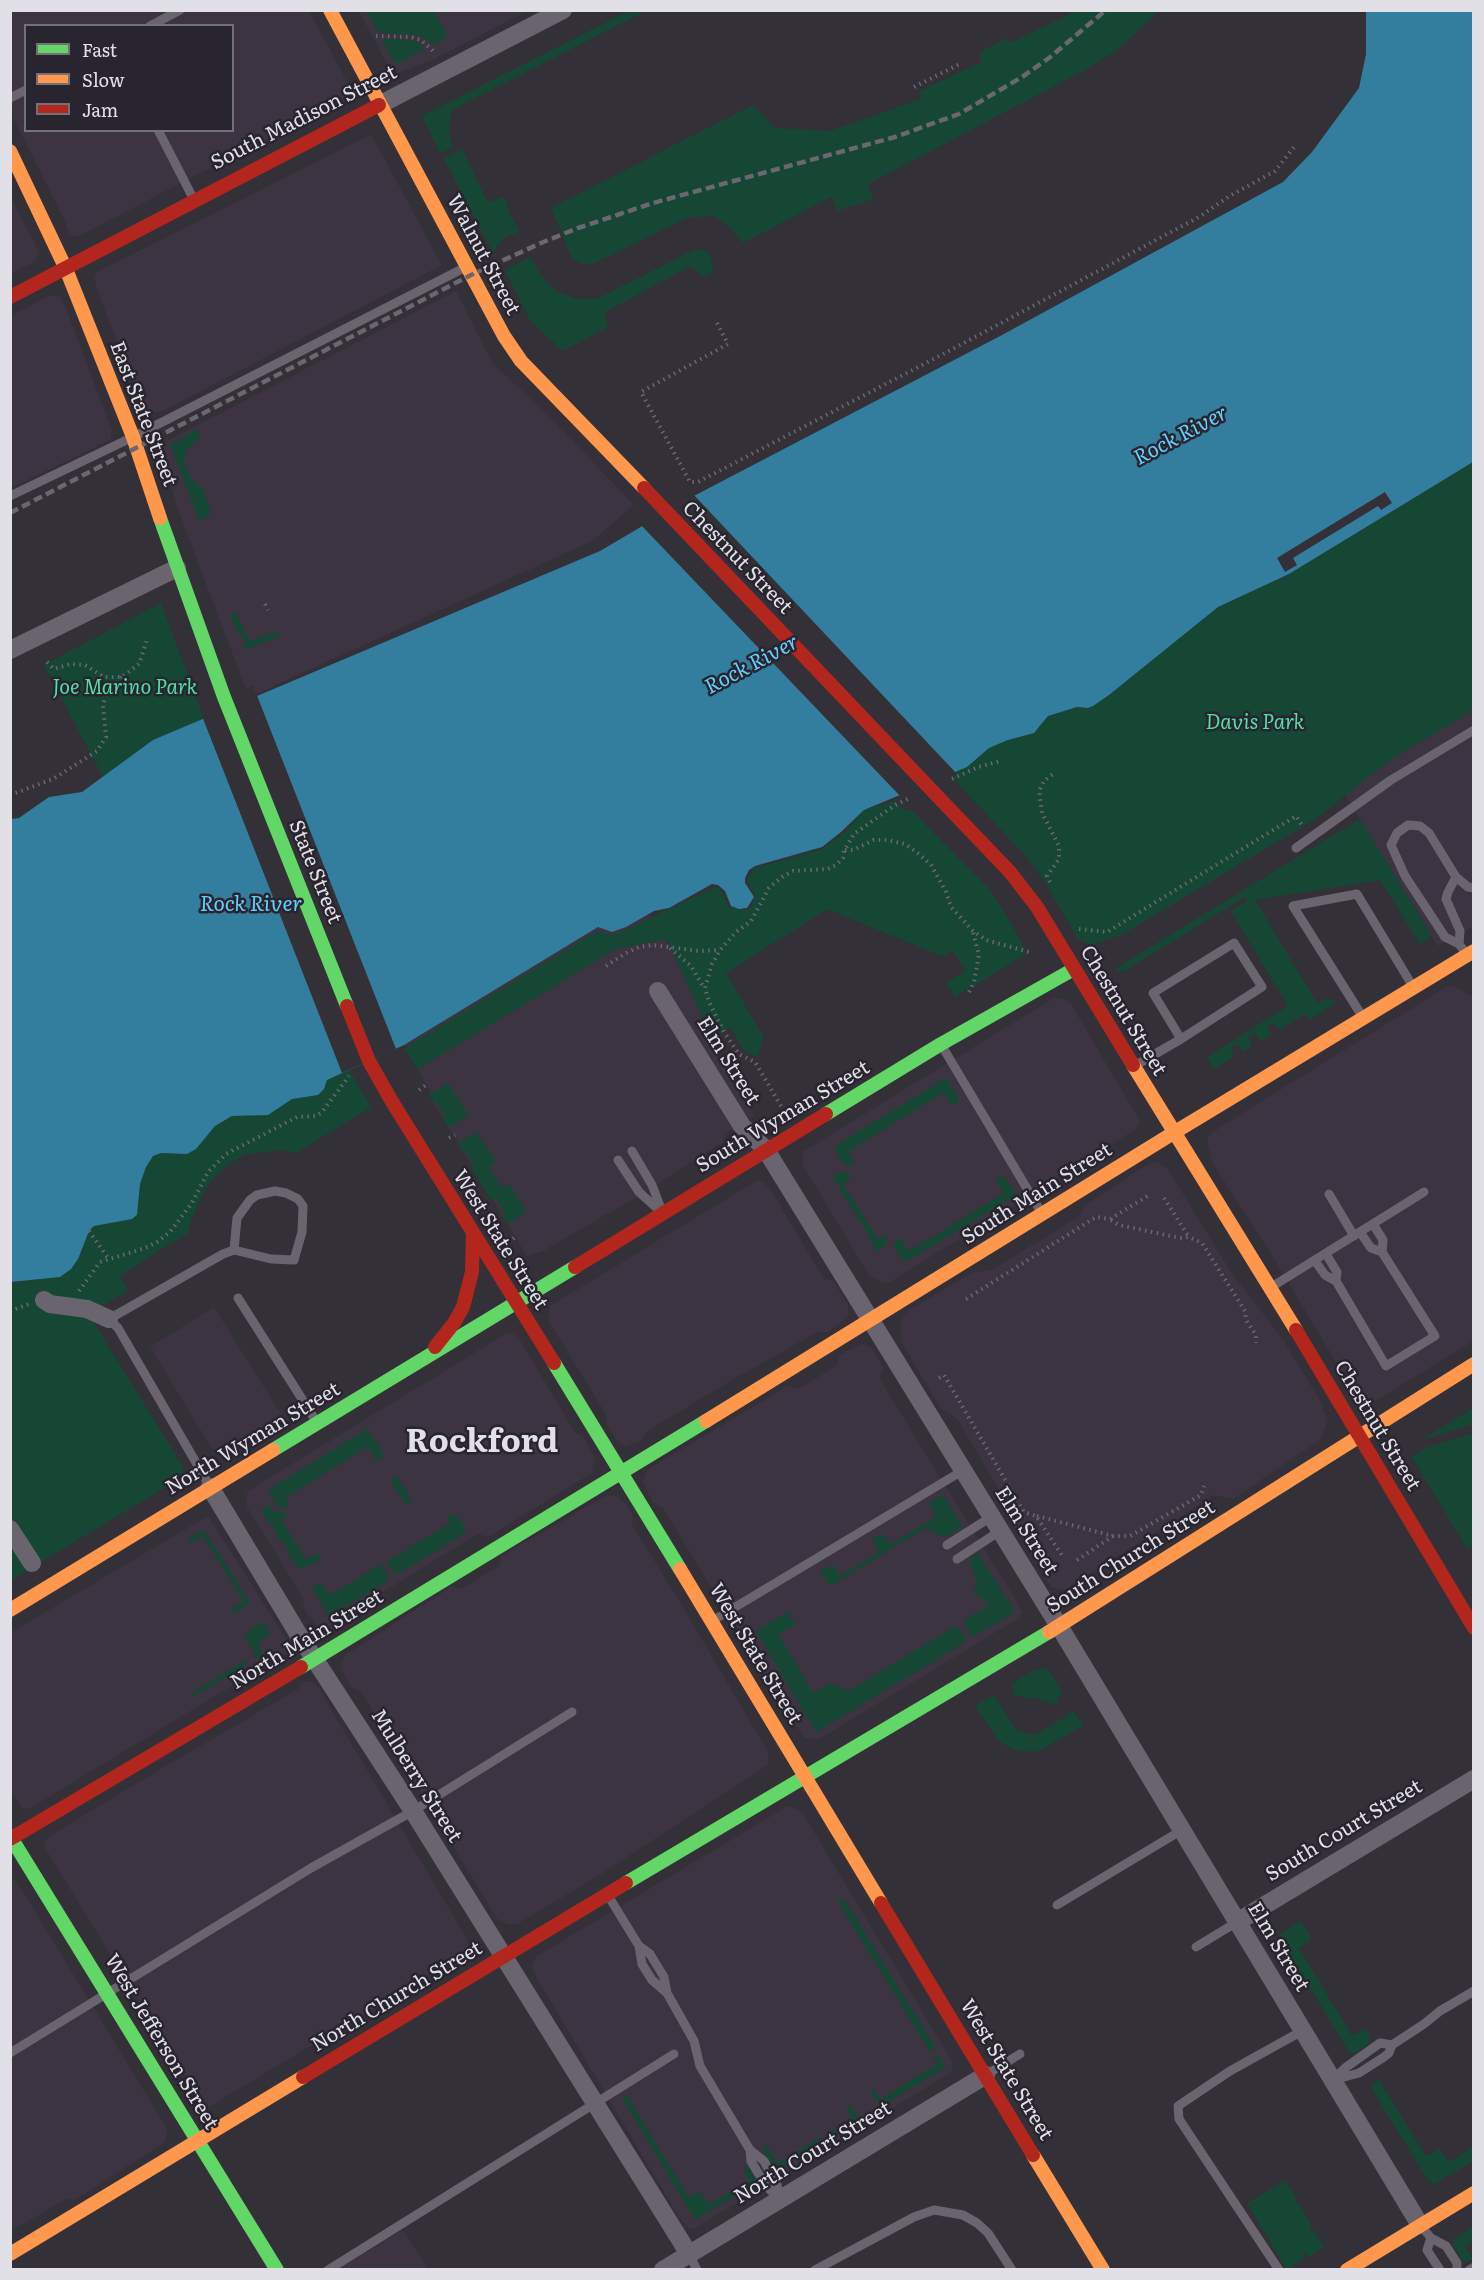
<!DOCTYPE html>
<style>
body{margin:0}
#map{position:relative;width:1484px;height:2280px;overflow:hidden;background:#333137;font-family:Literata,serif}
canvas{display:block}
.frame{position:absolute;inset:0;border:12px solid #e2e0e7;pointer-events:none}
.legend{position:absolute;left:24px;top:24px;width:210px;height:108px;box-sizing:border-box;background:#28252f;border:2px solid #727079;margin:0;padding:8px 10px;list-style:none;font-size:18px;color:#e2e0e7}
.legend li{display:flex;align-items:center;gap:12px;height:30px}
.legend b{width:30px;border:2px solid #727079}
</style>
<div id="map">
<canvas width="1484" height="2280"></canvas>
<div class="frame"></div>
<ul class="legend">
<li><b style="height:8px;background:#63d668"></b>Fast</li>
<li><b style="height:8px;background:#ff974d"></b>Slow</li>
<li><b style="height:8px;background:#b3261e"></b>Jam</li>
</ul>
</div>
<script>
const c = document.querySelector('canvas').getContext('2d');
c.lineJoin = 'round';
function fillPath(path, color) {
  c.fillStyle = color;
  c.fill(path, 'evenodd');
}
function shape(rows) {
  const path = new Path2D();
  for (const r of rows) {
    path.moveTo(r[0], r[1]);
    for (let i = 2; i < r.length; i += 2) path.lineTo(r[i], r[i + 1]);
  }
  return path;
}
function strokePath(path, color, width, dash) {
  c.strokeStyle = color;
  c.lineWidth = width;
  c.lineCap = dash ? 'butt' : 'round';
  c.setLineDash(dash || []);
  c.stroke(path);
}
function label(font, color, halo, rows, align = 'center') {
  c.font = font + ' Literata,serif';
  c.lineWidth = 5;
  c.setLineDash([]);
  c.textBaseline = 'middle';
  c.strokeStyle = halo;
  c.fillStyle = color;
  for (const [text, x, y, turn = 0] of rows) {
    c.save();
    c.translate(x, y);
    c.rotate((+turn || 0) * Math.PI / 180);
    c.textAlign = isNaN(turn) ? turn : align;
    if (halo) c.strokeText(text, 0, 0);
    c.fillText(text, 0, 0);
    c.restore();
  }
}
const commercial = shape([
 [11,11,309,11,349,85,347,97,77,237,70,234,66,226,67,225,11,114],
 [26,26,232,26,232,130,26,130],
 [359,11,527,11,432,60,400,72,391,70,388,66],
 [372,136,442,265,163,411,147,414,144,412,98,292,94,277,97,272,364,138],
 [10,195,38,250,39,255,32,263,11,273],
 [456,291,493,364,542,409,634,505,592,541,256,694,253,685,246,689,183,523,157,446],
 [50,295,60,297,65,306,112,431,110,440,11,488,11,316],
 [1473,710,1473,927,1438,946,1345,795,1389,761],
 [650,914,707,1009,700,1020,699,1026,754,1116,725,1134,723,1142,640,1195,543,1251,527,1256,429,1095,431,1093,404,1045,598,927,626,927],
 [1448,986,1456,987,1473,997,1473,1341,1372,1403,1364,1402,1353,1394,1352,1389,1275,1260,1212,1162,1207,1143,1209,1136,1220,1127],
 [1054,998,1064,999,1071,1004,1140,1121,1136,1129,890,1282,884,1283,870,1277,804,1167,802,1157,804,1151],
 [1156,1162,1167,1168,1233,1275,1282,1338,1321,1402,1327,1421,1321,1439,1233,1499,1214,1495,1066,1589,1058,1589,1052,1587,1046,1579,1008,1517,1006,1502,958,1420,940,1407,902,1343,900,1325,904,1315,911,1309,972,1273,994,1269,1072,1221,1079,1217,1085,1205,1147,1165],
 [758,1180,764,1182,774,1195,824,1279,834,1281,848,1306,848,1317,827,1333,819,1331,725,1384,646,1432,641,1441,625,1446,619,1443,606,1424,607,1416,548,1320,550,1306],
 [214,1307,284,1419,228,1450,219,1452,211,1447,150,1347],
 [507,1333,513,1333,520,1340,576,1434,583,1436,595,1459,592,1473,488,1537,478,1534,365,1603,363,1612,335,1629,326,1631,319,1627,305,1611,302,1596,247,1507,246,1497,248,1491],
 [862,1344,869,1346,873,1350,884,1369,879,1378,1023,1612,1014,1621,819,1739,804,1738,662,1507,653,1503,643,1482,647,1470,788,1386,799,1389,837,1365,839,1355],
 [607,1495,617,1496,628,1506,633,1517,632,1525,680,1602,768,1752,768,1765,601,1874,517,1924,508,1924,497,1919,362,1693,359,1690,351,1687,342,1671,341,1665,345,1655,451,1587,461,1589,499,1566,501,1556],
 [208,1516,287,1640,289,1648,286,1653,29,1809,22,1808,11,1790,10,1633],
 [311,1681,318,1687,467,1939,469,1950,209,2107,200,2100,45,1848,45,1842,50,1836,142,1780,298,1689,303,1682],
 [788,1806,793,1807,803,1814,949,2056,953,2064,952,2070,947,2075,694,2229,689,2228,680,2219,535,1975,532,1965,537,1956],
 [10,1874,21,1888,166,2127,167,2132,165,2142,75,2200,68,2198,11,2231],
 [403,2230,428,2269,338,2269]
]);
const green = shape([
 [630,10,646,11,452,110,449,128,453,148,440,153,422,116],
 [367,11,434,11,448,37,434,45,419,36,383,33,377,30],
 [1071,11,1158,11,1119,49,1085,70,868,184,873,199,838,211,831,197,743,243,727,224,713,216,687,218,593,264,582,264,572,258,551,208,753,105,775,128,830,131,921,99,920,91,981,62,980,52,1006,38,1011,43,1072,13],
 [385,38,415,40,425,49,399,63,395,62,383,42],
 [462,149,488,203,504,197,511,217,520,231,502,239,493,253,444,159],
 [694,250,704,250,711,256,713,272,703,277,691,266,605,312,608,327,563,351,530,320,505,270,530,257,542,277,556,291,577,299,597,299],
 [195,429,200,434,200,437,186,451,184,463,189,475,203,489,209,507,210,515,199,521,170,444,183,438],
 [1473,462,1473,710,1389,761,1317,818,1123,934,1092,945,1078,939,1045,882,1025,855,949,774,974,762,989,748,1008,740,1024,736,1039,728,1048,716,1078,707,1088,708,1093,706,1109,695,1218,607,1289,574],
 [161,603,204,719,153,740,103,777,44,665],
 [235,612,250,641,273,632,283,635,244,650,243,647,245,642,242,635,237,633,230,614],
 [895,801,903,809,913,812,991,891,1020,939,1026,954,955,997,946,983,966,971,953,951,942,956,827,909,726,973,764,1038,757,1057,743,1050,732,1028,713,1036,703,1030,702,1017,667,939,616,949,418,1069,404,1048,597,931,611,935,625,930,715,887,721,891,728,906,746,911,752,905,755,896,747,881,754,868,820,850,845,832,864,810],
 [1360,819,1432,936,1420,944,1380,880,1255,900,1317,1003,1327,998,1337,1002,1309,1020,1305,1014,1279,1030,1274,1022,1267,1027,1271,1034,1261,1041,1255,1033,1248,1038,1253,1046,1243,1052,1237,1044,1230,1049,1235,1056,1214,1069,1207,1057,1288,1006,1231,911,1248,901,1245,897,1123,972,1122,970,1119,972,1116,968],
 [349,1070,371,1107,296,1153,284,1150,246,1154,225,1167,212,1180,203,1193,191,1220,188,1233,119,1276,128,1291,88,1313,183,1467,184,1476,11,1580,11,1282,60,1277,94,1226,133,1219,137,1215,140,1184,146,1167,153,1156,161,1153,187,1154,196,1149,215,1126,232,1116,277,1108,292,1099,318,1095,324,1089,326,1080],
 [946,1078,958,1097,958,1103,952,1105,943,1093,848,1152,855,1164,847,1166,841,1161,835,1148,836,1145],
 [448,1083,469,1115,448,1128,443,1119,446,1117,436,1102,434,1103,429,1095],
 [477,1132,496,1162,489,1167,502,1188,509,1184,527,1212,508,1224,503,1216,505,1214,496,1199,492,1201,471,1167,474,1165,466,1151,463,1152,458,1144],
 [841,1172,845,1172,853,1177,843,1184,878,1239,887,1235,886,1245,879,1251,876,1250,861,1222,856,1218,857,1215,849,1207,850,1204,844,1199,839,1186,832,1179],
 [1000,1175,1007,1179,1016,1195,906,1262,899,1256,894,1246,899,1237,909,1251,1004,1193,996,1180],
 [1473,1408,1473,1424,1423,1440,1423,1439],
 [367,1429,383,1452,382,1458,377,1460,374,1458,367,1447,286,1498,290,1505,286,1508,277,1506,269,1492,270,1489],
 [1473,1433,1473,1546,1467,1549,1412,1457,1425,1448],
 [393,1476,397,1477,411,1499,409,1504,404,1502,391,1481],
 [943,1495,963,1527,943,1537,926,1528,830,1586,820,1571,833,1565,840,1576,879,1552,872,1538,883,1534,890,1545,936,1517,929,1503],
 [269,1505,273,1511,285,1512,287,1516,281,1520,306,1559,320,1553,322,1557,320,1559,301,1570,288,1555,288,1550,284,1543,279,1540,272,1524,268,1521,261,1510],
 [450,1514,457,1516,466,1530,465,1533,400,1573,393,1572,387,1561,450,1523,446,1516],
 [204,1530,250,1603,235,1613,231,1612,231,1610,243,1601,203,1536,193,1542,187,1539],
 [978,1553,1015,1612,972,1637,963,1621,984,1608,988,1602,974,1594,976,1580,970,1563,972,1557],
 [381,1564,389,1578,386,1582,329,1617,312,1587,317,1584,321,1584,330,1595],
 [791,1610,788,1617,797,1623,779,1635,813,1693,831,1683,848,1691,957,1625,967,1641,816,1732,756,1631],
 [262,1622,270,1634,260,1641,259,1648,263,1655,259,1659,253,1655,255,1653,245,1637,249,1630],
 [245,1660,247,1664,191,1698,193,1692],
 [1046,1667,1063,1694,1058,1698,1057,1705,1034,1698,1029,1699,1012,1694,1015,1690,1011,1684,1036,1669,1039,1671],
 [994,1695,1016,1730,1035,1735,1074,1711,1083,1726,1041,1750,1034,1752,1013,1750,998,1740,975,1706],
 [844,1899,936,2048,930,2052,838,1902],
 [1301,1921,1311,1938,1310,1941,1299,1948,1352,2036,1366,2029,1369,2034,1369,2044,1351,2055,1278,1935],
 [938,2054,946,2067,881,2107,871,2091,874,2089,881,2099,937,2064,933,2057],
 [1379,2080,1426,2156,1440,2149,1449,2162,1473,2147,1473,2161,1434,2184,1428,2180,1370,2086],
 [627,2095,689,2198,700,2191,709,2204,749,2180,744,2171,745,2166,748,2166,758,2182,695,2220,622,2098],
 [849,2104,860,2120,828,2139,825,2135,851,2118,846,2107],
 [819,2138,822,2143,776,2171,763,2149,764,2146,767,2146,778,2163],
 [1285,2181,1297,2199,1295,2200,1296,2203,1298,2203,1310,2222,1311,2227,1308,2229,1310,2231,1313,2229,1324,2247,1309,2257,1306,2252,1302,2254,1304,2259,1287,2270,1247,2203],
 [1473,2227,1473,2241,1465,2246,1473,2259,1466,2262,1461,2258,1454,2246,1453,2239]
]);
const water = shape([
 [1366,11,1473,11,1473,462,1289,574,1218,607,1109,695,1093,706,1088,708,1077,707,1048,716,1034,733,1008,740,989,748,967,767,864,810,841,832,822,847,755,866,749,870,745,878,745,883,754,897,747,908,739,909,731,906,725,891,718,885,712,884,669,908,654,911,626,927,612,932,598,927,404,1045,327,1080,324,1089,318,1095,292,1099,268,1115,232,1116,215,1126,196,1149,187,1154,161,1153,153,1156,146,1167,140,1184,137,1215,132,1219,94,1226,89,1231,78,1259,71,1269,60,1277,11,1282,11,819,19,818,49,797,82,792,153,740,600,551,690,498,1002,335,1283,182,1312,152,1359,88,1366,54]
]);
const pier = shape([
 [1385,492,1392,503,1381,510,1378,506,1293,558,1297,565,1285,572,1277,558],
 [692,493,957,774,902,798,640,524],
 [256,693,396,1049,342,1073,202,716]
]);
const path = shape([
 [376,36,411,37,421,40,433,51],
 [914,87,960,64],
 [717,323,728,344,641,392,690,482,698,482,947,352,1199,217,1228,197,1275,171,1295,146],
 [265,604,268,610],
 [47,662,54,669,70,664,85,665,104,677,122,677,139,664,147,640],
 [952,779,978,767,1001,761],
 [10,795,53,779,97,751,106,737,103,706,106,693,122,677],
 [845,850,853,850,874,840,887,840,905,844,919,854,931,865,946,892,951,907,973,931,986,940,1033,953],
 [1050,882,1047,876,1059,859,1059,846,1042,813,1039,791,1044,781,1053,774],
 [1079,929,1107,932,1296,816,1303,827],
 [670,948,691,966,704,988],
 [606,966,626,953,639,947,652,945,700,951,719,950],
 [969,992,974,982,979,955,973,932],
 [419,1090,426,1085],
 [781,1106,755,1062,739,1054,724,1032,709,1002,705,988,712,964,720,950,736,932,751,921,769,888,782,877,793,871,828,869,836,865,843,858,844,851,854,834,895,805,910,798],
 [449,1138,455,1135],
 [1164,1198,1189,1237],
 [1111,1220,1119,1225,1180,1238,1189,1237,1202,1243,1245,1311,1246,1320,1256,1335,1256,1343],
 [89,1231,108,1258],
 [513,1239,517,1235],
 [79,1291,100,1262,145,1248,157,1242,170,1232,192,1203,208,1172,226,1154,297,1117,316,1116,322,1112,349,1076],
 [966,1299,1096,1217,1110,1219,1151,1194],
 [10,1311,29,1304],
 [939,1378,944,1375,1024,1512,1036,1516,1063,1557],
 [1037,1516,1113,1536,1130,1536,1201,1495,1204,1486],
 [1077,1560,1113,1536]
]);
const lane = shape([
 [150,26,180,10],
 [10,98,26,90],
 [158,130,193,198],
 [10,496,133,437,464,268],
 [1296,848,1391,780,1474,730],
 [1456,877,1448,892,1446,899,1460,931,1459,944],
 [1465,952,1459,944,1445,937,1405,876,1391,845,1397,833,1408,825,1420,826,1429,833,1456,877,1468,887,1474,888],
 [1362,1016,1293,906,1357,894,1412,985],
 [942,1046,1041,1212],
 [1138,1064,1181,1039,1262,987,1234,943,1153,993,1181,1039],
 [632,1151,652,1185,662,1211],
 [618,1160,639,1192,660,1211],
 [1329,1194,1354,1236],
 [1360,1232,1371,1248,1382,1252],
 [1326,1254,1337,1272,1336,1281],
 [1315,1261,1325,1275,1336,1281,1386,1366,1435,1336,1382,1252,1383,1240,1373,1224],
 [1273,1286,1424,1192],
 [238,1298,316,1421],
 [209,1485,118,1328,109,1319,223,1254,234,1250,271,1259,294,1260,302,1232,303,1206,298,1199,286,1193,275,1191,257,1195,250,1200,237,1218,234,1250],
 [947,1545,991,1517],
 [957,1559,1000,1531],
 [712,1621,962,1471],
 [609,1897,639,1946,650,1954,664,1977,667,1993,694,2041,700,2066,750,2150,751,2161,758,2173,770,2190,780,2199],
 [1057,1905,1182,1830],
 [639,1946,642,1964,652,1980,667,1993],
 [1196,1947,1237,1922],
 [10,2053,311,1868,413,1811,572,1712],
 [986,2075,1020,2054],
 [1333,2080,1359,2073,1384,2057,1389,2053,1392,2045,1424,2024,1440,2011,1474,1991],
 [1333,2080,1345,2068,1380,2043,1392,2045],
 [750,2150,764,2161,777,2185,780,2199],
 [1422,2227,1431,2238,1446,2246,1457,2263,1457,2270],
 [1431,2238,1427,2250,1440,2270],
 [689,2254,697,2270],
 [328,2270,674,2054],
 [815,2270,914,2217,934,2210,963,2215,977,2223,988,2233,1012,2270],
 [1279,2270,1179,2119,1178,2106,1230,2071,1302,2031],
 [1469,2270,1474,2267]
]);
const street = shape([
 [379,105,563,10],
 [10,650,177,568],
 [658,991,742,1126,766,1150,1059,1626,1420,2225],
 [44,1300,50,1304,87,1309,109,1319],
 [210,1487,297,1632,413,1811,689,2254],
 [10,1529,32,1563],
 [1237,1922,1474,1779],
 [663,2270,986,2075]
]);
const fast = shape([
 [160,518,224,697,347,1006],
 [826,1114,941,1044,1074,969],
 [554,1363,680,1569],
 [273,1450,575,1267],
 [301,1667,706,1421],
 [10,1836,277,2270],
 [626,1883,1049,1632]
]);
const slow = shape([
 [330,10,504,336,521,361,644,488],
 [10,151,66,269,133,437,160,518],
 [1133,1065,1296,1330],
 [1175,1132,1474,951],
 [706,1421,1175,1132],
 [680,1569,881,1903],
 [10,1610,273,1450],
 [1049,1632,1474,1364],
 [1033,2155,1103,2270],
 [10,2254,303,2077],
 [1347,2270,1474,2193]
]);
const jam = shape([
 [10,297,379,105],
 [942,801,1010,872,1037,907,1133,1065],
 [347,1006,369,1061,391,1100,554,1363],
 [575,1267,826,1114],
 [1296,1330,1474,1628],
 [435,1347,454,1323,463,1307,472,1272,473,1234],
 [10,1839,301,1667],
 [881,1903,1033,2155],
 [303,2077,626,1883]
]);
const rail = shape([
 [10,513,471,275,541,243,578,228,653,203,895,137,959,114,1022,77,1049,58,1106,10]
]);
const jamBridge = shape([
 [644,488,942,801]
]);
const streetNames = [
 ["South Madison Street",304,118,-27],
 ["Walnut Street",483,255,62],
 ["East State Street",143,414,69],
 ["Chestnut Street",737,558,46],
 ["State Street",315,872,68],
 ["Chestnut Street",1123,1011,59],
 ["Elm Street",728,1061,58],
 ["South Wyman Street",783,1117,-31],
 ["South Main Street",1037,1194,-32],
 ["West State Street",500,1240,58],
 ["Chestnut Street",1377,1426,59],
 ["North Wyman Street",253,1439,-31],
 ["Elm Street",1026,1531,58],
 ["South Church Street",1131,1557,-32],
 ["North Main Street",307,1640,-31],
 ["West State Street",755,1654,59],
 ["Mulberry Street",416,1776,58],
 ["South Court Street",1344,1831,-31],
 ["Elm Street",1278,1947,59],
 ["North Church Street",397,1997,-31],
 ["West Jefferson Street",161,2042,59],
 ["West State Street",1006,2070,59],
 ["North Court Street",813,2153,-31]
];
const parkNames = [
 ["Joe Marino Park",125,688],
 ["Davis Park",1255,723]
];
const waterNames = [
 ["Rock River",1181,436,-28],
 ["Rock River",752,665,-28],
 ["Rock River",251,905]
];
const townNames = [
 ["Rockford",482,1443]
];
fillPath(commercial, '#3d3441');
fillPath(green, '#164734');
fillPath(water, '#337e9f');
fillPath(pier, '#333137');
strokePath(path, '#6b676f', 4, [1.5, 4.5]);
strokePath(lane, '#6a646f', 9);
strokePath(street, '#6a646f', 18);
strokePath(fast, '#63d668', 14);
strokePath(slow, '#ff974d', 14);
strokePath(jam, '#b3261e', 14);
strokePath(rail, '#6a676e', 4.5, [9, 4.5]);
strokePath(jamBridge, '#b3261e', 14);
label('20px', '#e2e0e7', '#28252f', streetNames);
label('italic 20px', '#50dfa5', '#28252f', parkNames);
label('italic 21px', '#64d0ff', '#28252f', waterNames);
label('bold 32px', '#e2e0e7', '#28252f', townNames);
</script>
